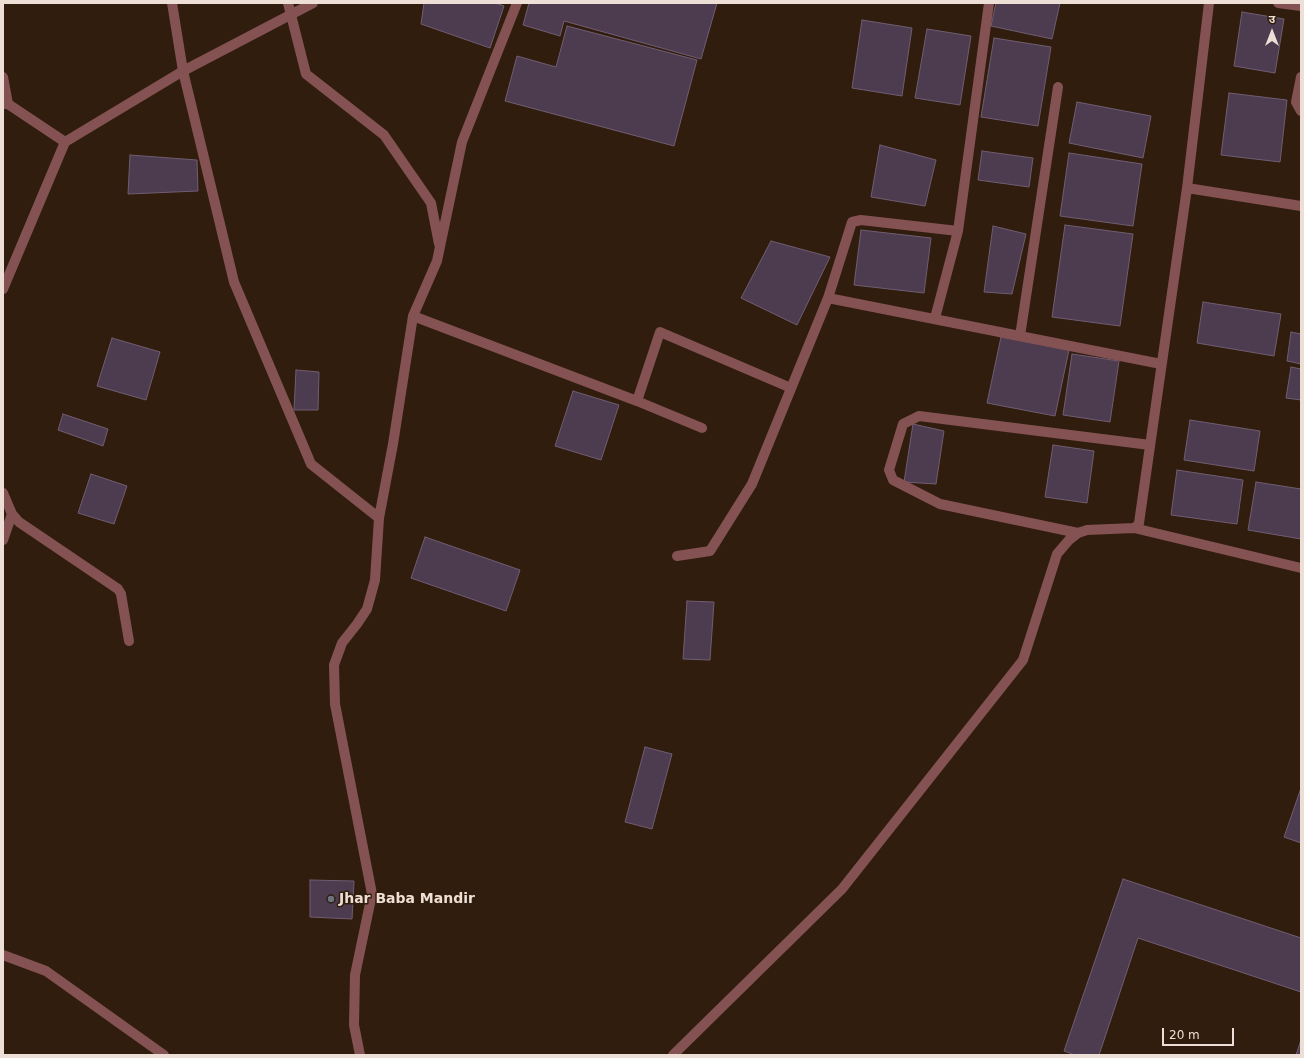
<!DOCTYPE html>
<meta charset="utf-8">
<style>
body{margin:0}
#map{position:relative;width:1304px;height:1058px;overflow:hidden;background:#301d0d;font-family:"DejaVu Sans","Noto Sans Devanagari",sans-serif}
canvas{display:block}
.frame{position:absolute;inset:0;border:4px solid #eddfd5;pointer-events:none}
.north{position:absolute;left:1252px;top:12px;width:40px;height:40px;-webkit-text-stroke:3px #301d0d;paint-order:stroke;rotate:0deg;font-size:11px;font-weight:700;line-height:16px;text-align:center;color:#eddfd5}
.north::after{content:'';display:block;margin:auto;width:14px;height:18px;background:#eddfd5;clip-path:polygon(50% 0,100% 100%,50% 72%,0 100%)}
.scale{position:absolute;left:1162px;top:1028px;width:72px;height:18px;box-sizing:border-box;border:2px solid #eddfd5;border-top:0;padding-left:5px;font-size:12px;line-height:14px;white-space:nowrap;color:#eddfd5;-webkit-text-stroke:3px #301d0d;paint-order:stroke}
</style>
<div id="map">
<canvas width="1304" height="1058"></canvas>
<div class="frame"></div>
<div class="north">उ</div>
<div class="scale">20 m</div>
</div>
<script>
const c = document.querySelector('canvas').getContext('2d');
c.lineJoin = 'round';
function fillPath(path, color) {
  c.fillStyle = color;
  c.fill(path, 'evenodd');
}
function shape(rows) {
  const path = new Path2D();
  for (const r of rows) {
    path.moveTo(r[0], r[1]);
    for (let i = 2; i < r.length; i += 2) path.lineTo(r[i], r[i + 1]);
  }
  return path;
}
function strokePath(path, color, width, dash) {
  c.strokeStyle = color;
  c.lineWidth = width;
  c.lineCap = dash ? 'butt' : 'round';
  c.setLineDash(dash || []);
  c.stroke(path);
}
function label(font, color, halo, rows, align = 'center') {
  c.font = font + ' "DejaVu Sans",sans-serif';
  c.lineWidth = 3;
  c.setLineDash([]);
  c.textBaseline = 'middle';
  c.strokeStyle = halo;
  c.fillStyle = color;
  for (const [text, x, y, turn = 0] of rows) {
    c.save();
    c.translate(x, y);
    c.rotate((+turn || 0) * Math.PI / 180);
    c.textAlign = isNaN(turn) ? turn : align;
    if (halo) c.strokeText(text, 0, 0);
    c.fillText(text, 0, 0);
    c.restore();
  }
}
const building = shape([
 [424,3,495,3,504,6,490,48,421,24,424,3],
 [529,3,717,3,701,59,564,21,560,36,523,25,529,3],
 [996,3,1060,3,1052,39,991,26,996,3],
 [1242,12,1284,19,1275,73,1234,66,1242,12],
 [862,20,912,28,902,96,852,88,862,20],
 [567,26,697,60,674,146,505,101,517,56,556,67,567,26],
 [927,29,971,36,960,105,915,98,927,29],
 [994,38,1051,47,1038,126,981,117,994,38],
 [1229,93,1287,100,1280,162,1221,155,1229,93],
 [1077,102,1151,116,1143,158,1069,143,1077,102],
 [880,145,936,160,925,206,871,197,880,145],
 [982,151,1033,158,1029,187,978,180,982,151],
 [1069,153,1142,164,1133,226,1060,216,1069,153],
 [130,155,197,160,198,191,128,194,130,155],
 [1065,225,1133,234,1120,326,1052,317,1065,225],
 [993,226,1026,234,1012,294,984,292,993,226],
 [861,230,931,238,924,293,854,285,861,230],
 [771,241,830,257,797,325,741,298,771,241],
 [1203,302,1281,314,1274,356,1197,343,1203,302],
 [1291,332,1301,334,1301,364,1287,361,1291,332],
 [1001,337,1069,350,1055,416,987,403,1001,337],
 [112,338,160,352,146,400,97,386,112,338],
 [1072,354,1119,361,1110,422,1063,415,1072,354],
 [1291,367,1301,369,1301,400,1286,398,1291,367],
 [296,370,319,372,318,410,294,410,296,370],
 [573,391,619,405,601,460,555,446,573,391],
 [63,414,108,429,103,446,58,430,63,414],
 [1190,420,1260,431,1254,471,1184,460,1190,420],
 [913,424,944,431,936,484,904,482,913,424],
 [1053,445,1094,451,1087,503,1045,497,1053,445],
 [1177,470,1243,480,1237,524,1171,515,1177,470],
 [91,474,127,486,114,524,78,513,91,474],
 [1256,482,1301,489,1301,539,1248,530,1256,482],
 [425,537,520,570,506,611,411,578,425,537],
 [687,601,714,602,710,660,683,659,687,601],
 [645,747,672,754,652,829,625,822,645,747],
 [1301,788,1301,843,1284,837,1301,788],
 [1123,879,1301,938,1301,992,1138,938,1099,1055,1075,1055,1064,1051,1123,879],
 [310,880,354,881,352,919,310,917,310,880],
 [1301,1040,1301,1055,1296,1055,1301,1040]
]);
const minor = shape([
 [172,3,183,71,234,282,311,464,379,518],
 [288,3,306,74,384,135,431,203,439,244],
 [1278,3,1301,6],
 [3,77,8,104],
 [1301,77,1296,102,1301,111],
 [3,104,8,104,65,142],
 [1187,188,1301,206],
 [958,231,989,3],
 [3,289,65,142,183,71,313,3],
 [828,298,852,222,861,220,958,231,935,318],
 [413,316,637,401,660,332,791,388],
 [1020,336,1058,87],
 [637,401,702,428],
 [3,493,12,514,19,522,118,589,121,594,129,641],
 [1134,528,1301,568],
 [1078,533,940,504,893,480,889,470,903,424,919,416,1150,445],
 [3,540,12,514],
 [677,556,710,551,752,484,828,298,1161,364],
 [3,955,46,971,164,1055],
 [360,1055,354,1025,355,975,372,894,335,704,334,665,342,643,357,624,367,609,375,580,379,518,393,444,413,316,437,261,462,142,517,3],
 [673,1055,842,889,1023,660,1057,554,1069,540,1078,533,1087,530,1134,528,1137,526,1139,523,1187,188,1209,3]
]);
const markers = [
 [331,899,4,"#6b7280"]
];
const poiNames = [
 ["Jhar Baba Mandir",339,899]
];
fillPath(building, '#4d3c4f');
strokePath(building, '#705d72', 1);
strokePath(minor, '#845253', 10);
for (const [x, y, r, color] of markers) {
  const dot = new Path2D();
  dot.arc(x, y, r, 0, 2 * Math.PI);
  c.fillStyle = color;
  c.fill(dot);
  strokePath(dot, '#301d0d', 1.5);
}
label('bold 14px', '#eddfd5', '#301d0d', poiNames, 'left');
</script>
